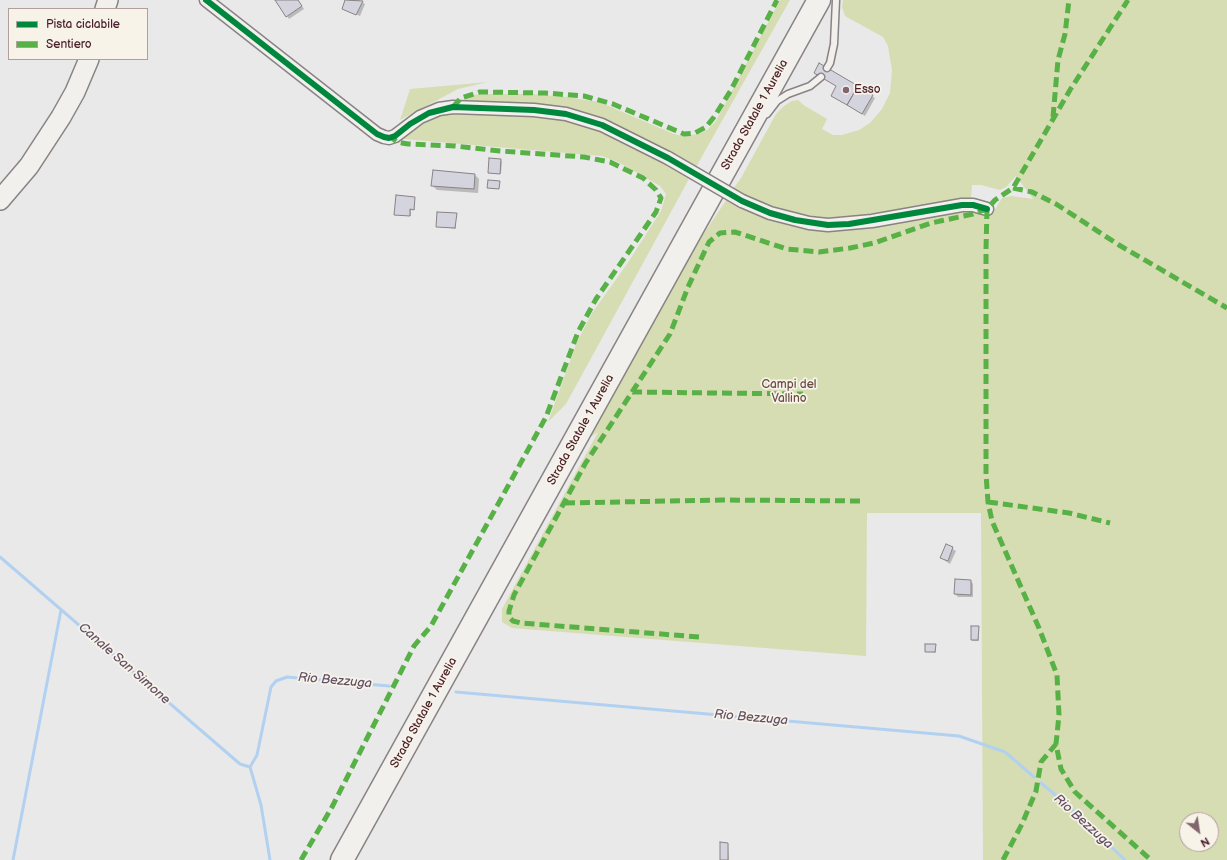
<!DOCTYPE html>
<style>
body{margin:0}
#map{position:relative;width:1227px;height:860px;overflow:hidden;background:#e9e9e9;font-family:"Balsamiq Sans",sans-serif}
canvas{display:block}
.legend{position:absolute;left:8px;top:8px;width:140px;height:52px;box-sizing:border-box;background:#f7f3e8;border:1px solid #b29e9c;margin:0;padding:5px 7px;list-style:none;font-size:12px;color:#4a1f2b}
.legend li{display:flex;align-items:center;gap:8px;height:20px}
.legend b{width:20px;border:1px solid #b29e9c}
.north{position:absolute;left:1179px;top:812px;width:40px;height:40px;box-sizing:border-box;background:#f7f3e8;border:1px solid #b29e9c;border-radius:50%;rotate:150deg;font-size:11px;font-weight:700;line-height:16px;text-align:center;color:#4a1f2b}
.north::after{content:'';display:block;margin:auto;width:14px;height:18px;background:#82666e;clip-path:polygon(50% 0,100% 100%,50% 72%,0 100%)}
</style>
<div id="map">
<canvas width="1227" height="860"></canvas>
<ul class="legend">
<li><b style="height:5px;background:#00873e"></b>Pista ciclabile</li>
<li><b style="height:5px;background:#57b146"></b>Sentiero</li>
</ul>
<div class="north">N</div>
</div>
<script>
const c = document.querySelector('canvas').getContext('2d');
c.lineJoin = 'round';
function fillPath(path, color) {
  c.fillStyle = color;
  c.fill(path, 'evenodd');
}
function shape(rows) {
  const path = new Path2D();
  for (const r of rows) {
    path.moveTo(r[0], r[1]);
    for (let i = 2; i < r.length; i += 2) path.lineTo(r[i], r[i + 1]);
  }
  return path;
}
function strokePath(path, color, width, dash) {
  c.strokeStyle = color;
  c.lineWidth = width;
  c.lineCap = dash ? 'butt' : 'round';
  c.setLineDash(dash || []);
  c.stroke(path);
}
function label(font, color, halo, rows, align = 'center') {
  c.font = font + ' "Balsamiq Sans",sans-serif';
  c.lineWidth = 3.5;
  c.setLineDash([]);
  c.textBaseline = 'middle';
  c.strokeStyle = halo;
  c.fillStyle = color;
  for (const [text, x, y, turn = 0] of rows) {
    c.save();
    c.translate(x, y);
    c.rotate((+turn || 0) * Math.PI / 180);
    c.textAlign = isNaN(turn) ? turn : align;
    if (halo) c.strokeText(text, 0, 0);
    c.fillText(text, 0, 0);
    c.restore();
  }
}
const green = shape([
 [780,0,790,0,696,167,604,119,581,111,555,106,462,102,470,95,486,94,531,94,566,97,599,102,674,134,682,136,699,134,707,130,716,121],
 [843,0,1227,0,1227,860,983,860,981,513,867,513,866,656,512,628,502,622,502,609,598,432,585,441,686,260,727,199,766,218,787,225,807,228,838,229,863,229,886,225,951,210,969,208,980,212,993,213,1002,198,1011,196,1033,199,1016,176,1006,187,1000,190,981,185,972,185,971,199,845,219,824,219,796,215,765,205,733,189,741,178,776,114,784,106,792,101,798,100,805,106,827,119,822,129,833,135,842,135,859,130,870,123,882,109,890,93,892,70,888,46,883,37,845,16,842,7],
 [1187,820,1211,820,1211,844,1187,844],
 [488,82,458,89,400,120,410,89],
 [448,113,537,116,573,120,594,127,640,150,689,179,566,404,548,422,577,342,592,313,627,264,661,211,666,194,660,186,618,162,602,156,403,139,410,129,428,118]
]);
const shadow = shape([
 [276,0,298,0,304,9,289,19],
 [347,0,359,0,365,4,360,16,343,9],
 [838,86,872,96,875,98,865,116,849,106],
 [490,159,502,161,501,174,489,172],
 [434,172,475,175,479,179,478,193,437,190,432,185],
 [414,198,415,210,411,210,411,216,396,214],
 [456,214,456,229,437,226],
 [946,545,956,551,950,564,941,558],
 [971,581,973,584,973,597,958,597,955,594],
 [979,627,979,641,973,641,972,640],
 [935,645,936,653,926,651],
 [728,843,729,860,721,860]
]);
const stream = shape([
 [0,557,240,764,250,767],
 [456,692,959,736,1005,752,1034,777],
 [250,767,257,755,271,687,276,681,287,677,389,686],
 [250,767,261,805,270,860],
 [1041,783,1066,804,1125,860],
 [13,860,61,610]
]);
const building = shape([
 [275,0,298,0,302,6,286,17,275,0],
 [345,0,363,1,356,15,342,9,345,0],
 [819,63,858,86,847,105,831,96,836,86,814,73,819,63],
 [858,86,873,95,862,114,847,105,858,86],
 [489,158,501,159,500,174,488,173,489,158],
 [433,170,475,174,474,189,431,186,433,170],
 [488,180,500,181,499,189,487,188,488,180],
 [396,195,415,197,414,210,410,209,410,216,394,215,396,195],
 [437,212,457,213,455,228,436,227,437,212],
 [946,544,953,547,948,561,940,558,946,544],
 [955,579,971,580,971,595,954,594,955,579],
 [971,626,979,626,978,640,971,640,971,626],
 [925,644,936,644,935,652,925,652,925,644],
 [720,842,728,843,728,860,720,860,720,842]
]);
const lane = shape([
 [827,68,830,63,834,44,836,0],
 [767,114,777,101,788,94,810,86,821,77]
]);
const street = shape([
 [206,0,377,134,384,137,389,138,395,136,420,117,439,109,453,107,534,110,566,114,602,125,668,158],
 [742,201,770,213,809,223,828,225,872,221,962,205,973,205,987,209]
]);
const primary = shape([
 [105,9,108,0],
 [0,200,29,166,61,117,75,92,89,59]
]);
const highway = shape([
 [342,860,819,0]
]);
const streetBridge = shape([
 [668,158,742,201]
]);
const quiet = shape([
 [453,107,461,98,480,92,545,93,584,96,613,104,684,134,695,133,706,127,714,117,731,90,777,0],
 [1053,117,1058,60,1065,34,1069,0],
 [1013,188,1032,192,1056,204,1119,245,1227,308],
 [987,209,986,249,986,474,988,502,992,521,1039,628,1057,675,1059,715,1056,744,1061,769,1075,792,1151,860],
 [632,392,803,394],
 [988,502,1069,513,1110,523],
 [565,503,722,500,864,501],
 [699,637,521,623,513,621,509,617,509,611,514,595,585,464,670,334,688,287,709,242,720,233,735,232,787,249,819,252,850,248,874,243,931,223,973,214,987,209,995,200,1013,188,1070,90,1128,0],
 [301,860,332,807,414,646,431,626,546,417,578,332,596,299,656,212,661,198,656,190,643,178,610,162,584,157,500,151,455,146,408,144,397,142,392,138],
 [1003,860,1022,824,1036,791,1041,762,1056,744]
]);
const cycleway = shape([
 [206,0,377,134,384,137,389,138,395,136,410,124,429,113,453,107,534,110,566,114,602,125,668,158,742,201,770,213,795,220,828,225,849,224,962,205,973,205,987,209]
]);
const markers = [
 [846,90,4,"#82666e"]
];
const poiNames = [
 ["Esso",854,90]
];
const streetNames = [
 ["Strada Statale 1 Aurelia",755,115,-61],
 ["Strada Statale 1 Aurelia",581,430,-61],
 ["Strada Statale 1 Aurelia",424,713,-61]
];
const parkNames = [
 ["Campi del",789,385],
 ["Vallino",789,399]
];
const waterNames = [
 ["Canale San Simone",124,664,41],
 ["Rio Bezzuga",335,681,5],
 ["Rio Bezzuga",751,718,5],
 ["Rio Bezzuga",1083,822,42]
];
fillPath(green, '#d6ddb3');
fillPath(shadow, '#0003');
strokePath(stream, '#b2d1f1', 3);
fillPath(building, '#d4d4de');
strokePath(building, '#8a8284', 1);
strokePath(lane, '#8a8284', 9);
strokePath(street, '#8a8284', 15);
strokePath(primary, '#8a8284', 22);
strokePath(highway, '#8a8284', 25);
strokePath(lane, '#f1f0ec', 6);
strokePath(street, '#f1f0ec', 12);
strokePath(primary, '#f1f0ec', 19);
strokePath(highway, '#f1f0ec', 22);
strokePath(streetBridge, '#8a8284', 15, []);
strokePath(streetBridge, '#f1f0ec', 12);
strokePath(quiet, '#57b146', 5, [10, 5]);
strokePath(cycleway, '#00873e', 6);
for (const [x, y, r, color] of markers) {
  const dot = new Path2D();
  dot.arc(x, y, r, 0, 2 * Math.PI);
  c.fillStyle = color;
  c.fill(dot);
  strokePath(dot, '#f7f3e8', 1.5);
}
label('12px', '#4a1f2b', '#f7f3e8', poiNames, 'left');
label('12px', '#4a1f2b', '#f7f3e8', streetNames);
label('12px', '#694c42', '#f7f3e8', parkNames);
label('italic 13px', '#625168', '#f7f3e8', waterNames);
</script>
